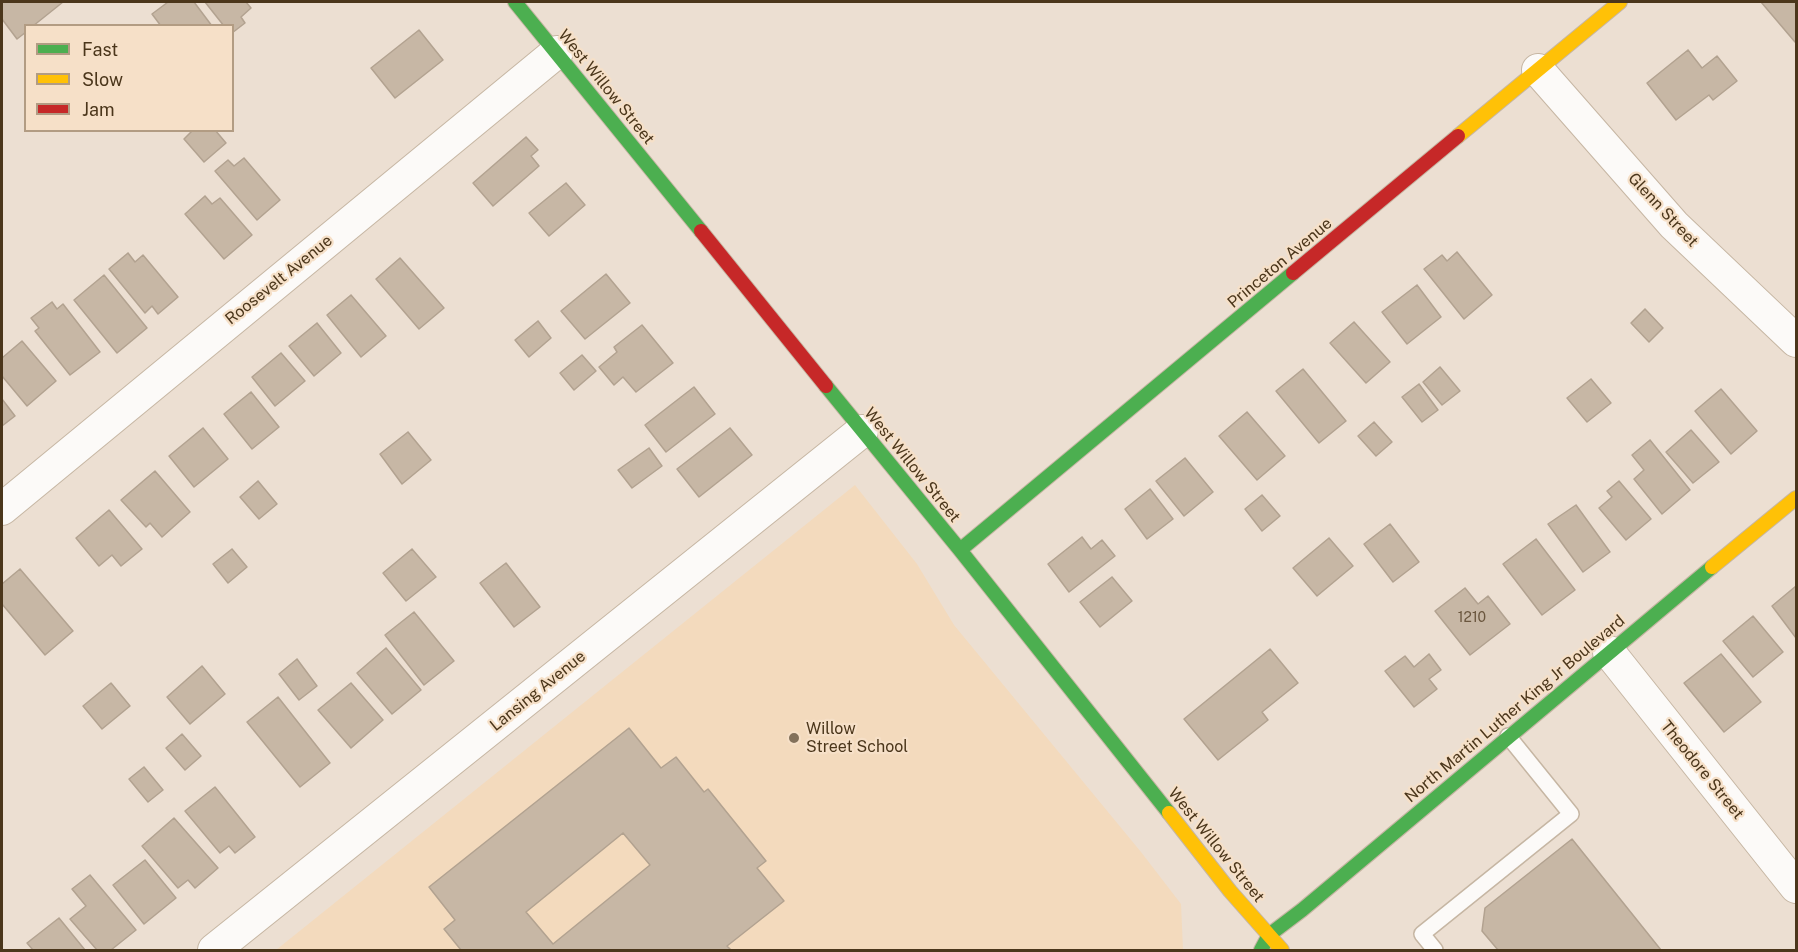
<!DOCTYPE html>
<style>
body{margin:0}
#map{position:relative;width:1798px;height:952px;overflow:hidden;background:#ecdfd2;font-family:"Public Sans",sans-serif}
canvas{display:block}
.frame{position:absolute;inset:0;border:3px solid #4b361b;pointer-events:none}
.legend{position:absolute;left:24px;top:24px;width:210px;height:108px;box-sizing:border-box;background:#f6e0c8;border:2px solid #b29c83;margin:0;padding:8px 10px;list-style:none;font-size:18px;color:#4b361b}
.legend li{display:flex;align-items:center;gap:12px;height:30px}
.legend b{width:30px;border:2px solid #b29c83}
</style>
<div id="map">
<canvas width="1798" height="952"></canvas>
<div class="frame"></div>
<ul class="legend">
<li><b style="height:8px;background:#4caf50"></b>Fast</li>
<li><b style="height:8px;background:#ffc107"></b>Slow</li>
<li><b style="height:8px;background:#c62828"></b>Jam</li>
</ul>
</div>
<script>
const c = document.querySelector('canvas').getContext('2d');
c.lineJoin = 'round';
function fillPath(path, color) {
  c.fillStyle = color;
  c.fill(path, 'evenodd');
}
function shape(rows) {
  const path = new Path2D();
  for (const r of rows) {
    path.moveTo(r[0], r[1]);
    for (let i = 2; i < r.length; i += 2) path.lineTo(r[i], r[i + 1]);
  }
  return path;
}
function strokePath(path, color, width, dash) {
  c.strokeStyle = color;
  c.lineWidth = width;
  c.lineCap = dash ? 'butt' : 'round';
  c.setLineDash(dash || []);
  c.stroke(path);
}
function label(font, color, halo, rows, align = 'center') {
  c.font = font + ' "Public Sans",sans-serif';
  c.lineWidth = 4.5;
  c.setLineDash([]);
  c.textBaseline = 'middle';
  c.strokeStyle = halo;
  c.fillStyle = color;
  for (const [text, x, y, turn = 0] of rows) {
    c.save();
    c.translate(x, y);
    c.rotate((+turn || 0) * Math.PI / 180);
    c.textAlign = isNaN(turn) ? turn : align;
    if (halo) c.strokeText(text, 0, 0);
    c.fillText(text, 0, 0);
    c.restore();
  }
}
const built = shape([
 [855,485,917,564,954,625,1141,852,1181,904,1183,950,276,950]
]);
const building = shape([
 [2,2,63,2,33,26,26,26,26,32,17,39,2,19,2,2],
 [168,2,194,2,212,26,161,26,152,14,168,2],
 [205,2,246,2,251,8,241,17,245,23,232,33,232,26,224,26,205,2],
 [1761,2,1796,2,1796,41,1795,42,1761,2],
 [419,30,443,60,395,98,371,68,419,30],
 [1688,50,1702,68,1717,56,1737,81,1713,100,1709,95,1676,120,1647,83,1688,50],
 [193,130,215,130,226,143,204,162,184,139,193,130],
 [526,137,538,150,531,156,539,166,493,206,473,183,526,137],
 [244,158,280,200,257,220,215,171,228,160,234,166,244,158],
 [566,183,585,205,549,236,529,213,566,183],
 [205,196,212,204,220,198,252,235,224,259,185,214,205,196],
 [1457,252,1492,295,1464,319,1424,269,1442,255,1447,261,1457,252],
 [128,253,135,262,143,255,178,297,158,314,152,306,145,313,109,269,128,253],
 [400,258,444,308,419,329,376,279,400,258],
 [606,274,630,303,585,339,561,311,606,274],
 [104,275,147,328,117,353,74,300,104,275],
 [1417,285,1441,317,1407,344,1382,312,1417,285],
 [351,295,386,336,361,357,327,315,351,295],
 [52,302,57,309,63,304,100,352,70,375,35,331,39,328,31,318,52,302],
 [1645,309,1663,328,1649,342,1631,323,1645,309],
 [538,321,551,338,529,357,515,340,538,321],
 [1354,322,1390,362,1366,383,1330,343,1354,322],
 [317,323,341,353,314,376,289,346,317,323],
 [642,325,673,363,636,392,623,377,614,385,599,367,617,352,614,347,642,325],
 [22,341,56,381,27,406,2,376,2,358,22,341],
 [281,353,305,381,275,406,252,377,281,353],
 [582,355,596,371,574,390,560,373,582,355],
 [1440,367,1460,391,1442,405,1423,382,1440,367],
 [1303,369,1346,421,1319,443,1276,391,1303,369],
 [1591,379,1611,403,1587,422,1567,398,1591,379],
 [1419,384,1438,410,1422,422,1402,397,1419,384],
 [694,387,715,414,666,452,645,425,694,387],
 [1721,389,1757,431,1731,454,1695,411,1721,389],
 [251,392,279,427,252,449,224,414,251,392],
 [2,399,15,416,2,426,2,399],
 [1247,412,1285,456,1257,480,1219,436,1247,412],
 [1374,422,1392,442,1376,456,1358,436,1374,422],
 [203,428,228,459,194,487,169,456,203,428],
 [730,428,752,455,699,497,677,469,730,428],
 [1691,430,1719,462,1693,483,1666,452,1691,430],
 [408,432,431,460,402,484,380,454,408,432],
 [1650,440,1690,490,1662,514,1634,479,1644,470,1632,455,1650,440],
 [649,448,662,466,632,488,618,470,649,448],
 [1185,458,1213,492,1184,516,1156,481,1185,458],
 [155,471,190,512,162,537,150,523,146,527,121,500,155,471],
 [258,481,277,504,259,519,240,497,258,481],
 [1619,481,1651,519,1626,540,1599,508,1612,497,1607,491,1619,481],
 [1150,489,1173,519,1147,539,1125,509,1150,489],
 [1262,495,1280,516,1262,531,1245,509,1262,495],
 [1576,505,1610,552,1583,572,1548,524,1576,505],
 [109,510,142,549,121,566,112,555,99,566,76,538,109,510],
 [1390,524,1419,562,1393,582,1364,544,1390,524],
 [1082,537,1091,549,1102,540,1115,556,1069,592,1048,564,1082,537],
 [1329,538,1353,566,1317,596,1293,568,1329,538],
 [1536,539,1575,590,1542,615,1503,564,1536,539],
 [232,549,247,567,228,583,213,564,232,549],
 [412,549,436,577,406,601,383,573,412,549],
 [506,563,540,607,514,627,480,583,506,563],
 [20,569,73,631,45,655,2,604,2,584,20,569],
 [1112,577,1132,601,1100,627,1080,602,1112,577],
 [1796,586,1796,638,1772,606,1796,586],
 [1465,588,1478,604,1488,596,1510,624,1470,655,1435,611,1465,588],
 [414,612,454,661,424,685,385,635,414,612],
 [1753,616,1783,652,1753,677,1723,641,1753,616],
 [386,648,421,690,392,714,357,673,386,648],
 [1270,649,1298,683,1262,712,1268,720,1218,760,1184,719,1270,649],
 [1429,654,1441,670,1429,679,1437,689,1414,707,1385,671,1405,656,1414,667,1429,654],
 [1721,654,1761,702,1724,732,1684,683,1721,654],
 [297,659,317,686,299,700,279,674,297,659],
 [202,666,225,694,190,724,167,697,202,666],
 [111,683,130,706,102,729,83,706,111,683],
 [351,683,383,720,351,748,318,710,351,683],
 [278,697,330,763,300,787,247,722,278,697],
 [629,728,661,768,676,757,704,792,708,789,766,861,757,868,784,901,727,946,731,950,461,950,444,929,455,920,429,887,629,728],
 [623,833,650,865,553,944,526,912,623,833],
 [182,734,201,756,185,770,166,748,182,734],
 [144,767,163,790,148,802,129,779,144,767],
 [215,787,255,837,235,853,229,846,220,853,185,811,215,787],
 [174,818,218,868,195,888,188,880,178,888,142,846,174,818],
 [1572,839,1661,950,1498,950,1482,931,1485,908,1572,839],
 [145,860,176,898,144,924,113,885,145,860],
 [90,875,136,930,111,950,97,950,70,919,86,906,72,889,90,875],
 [59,918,85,950,33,950,27,943,59,918]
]);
const lane = shape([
 [1435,950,1422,934,1571,814,1508,736]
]);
const street = shape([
 [1538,70,1674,225,1796,341],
 [2,509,557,52],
 [1609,652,1796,887],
 [214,950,862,431]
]);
const fast = shape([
 [515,2,701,231],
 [826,386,960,550,1169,813],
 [960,550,1293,273],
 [1261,950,1269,935,1302,910,1712,567]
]);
const slow = shape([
 [1458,136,1620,2],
 [1712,567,1796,498],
 [1169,813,1230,891,1282,950]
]);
const jam = shape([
 [701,231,826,386],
 [1293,273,1458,136]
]);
const markers = [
 [794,738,6,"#83715b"]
];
const numberNames = [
 ["1210",1472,618]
];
const streetNames = [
 ["West Willow Street",606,87,51],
 ["Glenn Street",1663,210,47],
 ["Princeton Avenue",1280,263,-40],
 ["Roosevelt Avenue",279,280,-39],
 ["West Willow Street",912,465,51],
 ["Lansing Avenue",538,691,-39],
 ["North Martin Luther King Jr Boulevard",1515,709,-40],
 ["Theodore Street",1702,770,51],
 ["West Willow Street",1216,845,51]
];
const poiNames = [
 ["Willow",806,729],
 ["Street School",806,747]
];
fillPath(built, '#f3dabd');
fillPath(building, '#c7b7a5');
strokePath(building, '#b2a290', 1.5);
strokePath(lane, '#c6b6a3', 18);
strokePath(street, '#c6b6a3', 34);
strokePath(fast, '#c6b6a3', 16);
strokePath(slow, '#c6b6a3', 16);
strokePath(jam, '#c6b6a3', 16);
strokePath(lane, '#fcfaf8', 15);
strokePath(street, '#fcfaf8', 32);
strokePath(fast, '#4caf50', 14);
strokePath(slow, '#ffc107', 14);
strokePath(jam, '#c62828', 14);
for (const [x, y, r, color] of markers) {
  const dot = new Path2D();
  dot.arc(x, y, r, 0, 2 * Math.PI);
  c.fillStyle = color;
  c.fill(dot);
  strokePath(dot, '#f6e0c8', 2);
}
label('14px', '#6a563e', null, numberNames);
label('16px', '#4b361b', '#f6e0c8', streetNames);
label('16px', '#4b361b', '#f6e0c8', poiNames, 'left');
</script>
